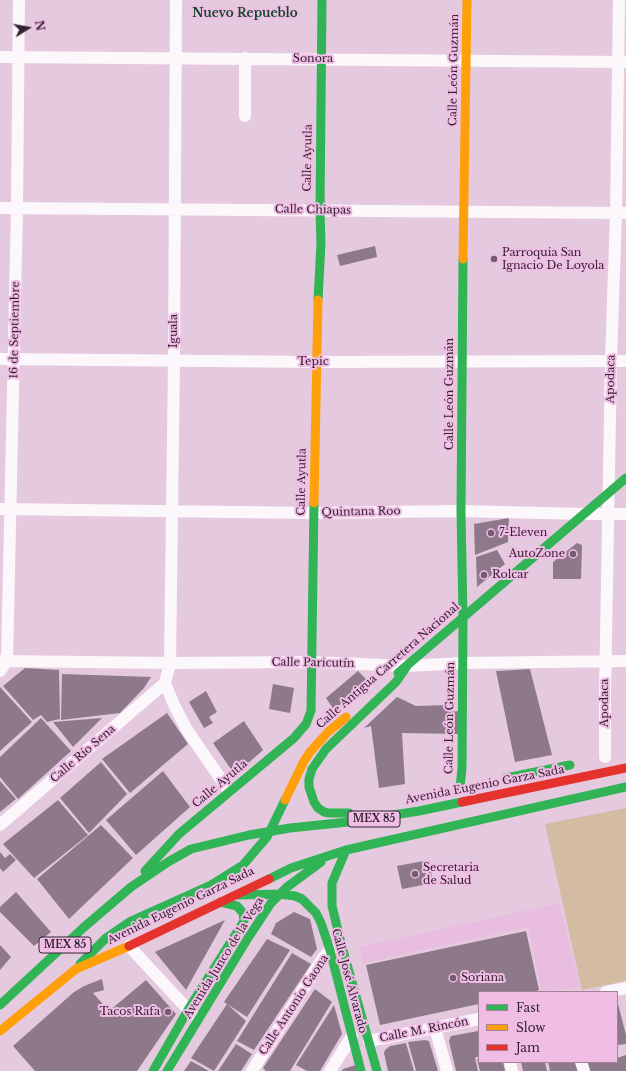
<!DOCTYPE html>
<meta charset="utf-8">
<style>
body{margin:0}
#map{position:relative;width:626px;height:1071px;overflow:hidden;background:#e5c9df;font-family:"Libre Baskerville",serif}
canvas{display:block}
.legend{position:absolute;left:478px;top:991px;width:140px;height:72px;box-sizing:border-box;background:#f0bee5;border:1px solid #a5809d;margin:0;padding:5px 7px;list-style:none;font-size:12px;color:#352231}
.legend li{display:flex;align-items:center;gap:8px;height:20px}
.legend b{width:20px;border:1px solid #a5809d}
.north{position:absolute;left:8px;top:8px;width:40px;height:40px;-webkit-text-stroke:3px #f0bee5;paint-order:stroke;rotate:79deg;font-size:11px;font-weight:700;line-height:16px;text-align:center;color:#352231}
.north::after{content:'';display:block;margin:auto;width:14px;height:18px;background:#352231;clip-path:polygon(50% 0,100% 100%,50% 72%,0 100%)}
</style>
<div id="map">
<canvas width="626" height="1071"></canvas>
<ul class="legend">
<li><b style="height:5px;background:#30b455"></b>Fast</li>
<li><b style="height:5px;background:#ff9f0a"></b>Slow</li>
<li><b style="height:5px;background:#e5322d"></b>Jam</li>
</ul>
<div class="north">N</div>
</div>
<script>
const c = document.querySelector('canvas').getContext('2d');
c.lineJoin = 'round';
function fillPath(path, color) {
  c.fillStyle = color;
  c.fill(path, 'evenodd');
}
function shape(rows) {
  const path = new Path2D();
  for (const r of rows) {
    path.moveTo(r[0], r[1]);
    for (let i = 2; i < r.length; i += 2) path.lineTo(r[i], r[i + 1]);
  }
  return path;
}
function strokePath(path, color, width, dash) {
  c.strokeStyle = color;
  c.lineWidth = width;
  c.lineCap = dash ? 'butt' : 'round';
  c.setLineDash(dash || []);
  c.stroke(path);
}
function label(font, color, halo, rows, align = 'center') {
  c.font = font + ' "Libre Baskerville",serif';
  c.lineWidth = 4;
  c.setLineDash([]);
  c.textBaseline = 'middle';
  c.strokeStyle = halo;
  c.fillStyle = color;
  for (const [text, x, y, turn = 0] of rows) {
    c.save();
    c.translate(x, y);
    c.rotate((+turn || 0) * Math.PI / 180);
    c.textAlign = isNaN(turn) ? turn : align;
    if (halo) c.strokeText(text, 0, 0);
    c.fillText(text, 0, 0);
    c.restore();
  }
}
const built = shape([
 [560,903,580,987,542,992,528,927,363,963,360,947]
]);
const green = shape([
 [626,808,626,981,582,990,545,824]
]);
const building = shape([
 [375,246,377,257,340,266,337,255],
 [509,518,508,542,475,555,474,524],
 [577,543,582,545,581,579,553,579,553,562],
 [497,550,505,564,477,587,476,557],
 [25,668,59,670,60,719,47,722,41,715,33,720,3,686],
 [530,669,552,755,515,762,496,671],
 [358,671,368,681,334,710,326,698],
 [62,674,151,677,144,688,120,713,61,720],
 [273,684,294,688,290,713,269,709],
 [0,687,32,722,0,751],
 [206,691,217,712,209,717,213,723,204,728,189,702],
 [397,697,416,706,448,705,449,712,459,711,459,734,402,733,405,784,379,788,371,726,364,728],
 [167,713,188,744,130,793,102,759],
 [41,718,71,751,18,799,0,777,0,757],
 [102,718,73,747,53,722],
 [244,721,263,750,235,775,213,743],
 [101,762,127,794,89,833,60,798],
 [163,771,190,807,136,855,106,820],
 [0,781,16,799,0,812],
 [58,800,88,835,34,878,3,844],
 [101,825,133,858,69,919,37,879],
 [0,852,5,858,10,854,16,860,3,872,0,868],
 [429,860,433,883,402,889,397,866],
 [16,892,51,932,34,946,0,912,0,907],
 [294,912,310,919,317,949,311,957,271,934,276,923],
 [225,920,186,990,155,952],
 [526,931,539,990,533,992,479,992,479,1004,380,1025,366,965],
 [267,939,290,950,247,1017,227,1004,246,1021,214,1071,191,1058,227,1004,224,1002],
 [0,945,11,957,0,970],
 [292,953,311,964,254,1050,237,1041],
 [102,979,104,990,93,993,109,1011,146,980,176,1014,137,1071,35,1071,13,1046,74,992,84,986],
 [315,989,332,1002,290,1071,266,1071,263,1068],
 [617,1000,626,1035,626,1044,617,1045],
 [334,1005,342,1034,320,1071,307,1071,296,1065],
 [478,1031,479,1056,475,1058,478,1071,456,1071,449,1041,451,1036],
 [425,1040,429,1041,438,1071,416,1071,408,1042],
 [406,1043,414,1071,388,1071,384,1053,385,1050,390,1046],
 [236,1044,252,1054,241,1071,218,1071],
 [626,1055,626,1071,589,1071,586,1062,617,1062,617,1058],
 [477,1059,479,1059,479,1062,503,1062,505,1071,480,1071],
 [191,1061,209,1071,184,1071],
 [521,1062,545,1062,547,1071,523,1071],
 [548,1062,576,1062,578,1071,550,1071],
 [356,1065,357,1071,342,1071,343,1069]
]);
const street = shape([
 [176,0,174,361,170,663,165,683,174,705,187,730,229,791],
 [0,57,626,62],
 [245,116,245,58],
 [0,208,626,213],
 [0,359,316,362,626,361],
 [0,509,313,513,461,511,584,514,626,514],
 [0,661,170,663,313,662,407,666,462,663,626,661],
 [0,671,7,661,17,208,19,0],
 [605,757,605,693,611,361,616,213,619,0],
 [0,825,165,683],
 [129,946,193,1015],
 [606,992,626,988],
 [435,1028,447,1071],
 [369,1041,479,1019],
 [510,1062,512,1071],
 [581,1062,584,1071],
 [252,1071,323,958,330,950,335,947],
 [330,1071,352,1036]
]);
const fast = shape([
 [318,300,321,243,320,210,322,0],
 [398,673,626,478],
 [506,778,570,765],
 [460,788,462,768,463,618,461,511,463,259],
 [349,813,329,813,324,812,318,808,314,802,309,787,309,779,312,769,326,749,396,682,407,666],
 [346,850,332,883,332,906,341,943,377,1071],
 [145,871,179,834,294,738,306,724,311,711,314,503],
 [269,879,291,868,346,850,626,787],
 [239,895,279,894,295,896,302,899,316,913,321,923,330,950,361,1071],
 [80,964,106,938,131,921,211,885,243,865,267,837,285,800],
 [0,1005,83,928,131,887,168,862,191,849,249,835,290,828,348,822,419,811,462,802],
 [153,1071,188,1010,244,921,243,913,237,906,220,902],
 [167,1071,248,938,271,903,287,887,321,862]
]);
const slow = shape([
 [463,259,467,0],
 [314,503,318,300],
 [285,800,304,761,310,752,328,732,346,717],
 [0,1031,76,969,129,946]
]);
const jam = shape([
 [462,802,626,768],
 [129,946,269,879]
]);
const markers = [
 [494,259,4,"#735c6e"],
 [491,533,4,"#735c6e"],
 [573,554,4,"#735c6e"],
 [484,575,4,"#735c6e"],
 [415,874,4,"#735c6e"],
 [453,978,4,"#735c6e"],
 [168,1012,4,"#735c6e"]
];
const shields = [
 [374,819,52],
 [65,945,52]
];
const shieldNames = [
 ["MEX 85",374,819],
 ["MEX 85",65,945]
];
const streetNames = [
 ["Sonora",313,59],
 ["Calle León Guzmán",454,70,-89],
 ["Calle Ayutla",308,158,-89],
 ["Calle Chiapas",313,210,1],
 ["16 de Septiembre",15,330,-89],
 ["Iguala",174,331,-90],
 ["Tepic",313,362],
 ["Apodaca",611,379,-89],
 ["Calle León Guzmán",450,394,-90],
 ["Calle Ayutla",302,482,-89],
 ["Quintana Roo",361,512,-1],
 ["Calle Paricutín",313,663,1],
 ["Calle Antigua Carretera Nacional",388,666,-41],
 ["Apodaca",605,703,-90],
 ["Calle León Guzmán",450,718,-89],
 ["Calle Río Sena",83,754,-41],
 ["Calle Ayutla",220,784,-40],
 ["Avenida Eugenio Garza Sada",485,785,-11],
 ["Avenida Eugenio Garza Sada",181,906,-26],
 ["Avenida Junco de la Vega",224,958,-58],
 ["Calle José Alvarado",349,981,75],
 ["Calle Antonio Gaona",294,1005,-57],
 ["Calle M. Rincón",424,1030,-11]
];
const poiNames = [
 ["Parroquia San",502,253],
 ["Ignacio De Loyola",502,266],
 ["7-Eleven",499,533],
 ["AutoZone",565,554,"right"],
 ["Rolcar",492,575],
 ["Secretaria",423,868],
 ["de Salud",423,881],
 ["Soriana",461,978],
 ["Tacos Rafa",160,1012,"right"]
];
const neighbourhoodNames = [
 ["Nuevo Repueblo",245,14]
];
fillPath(built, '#e9bde0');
fillPath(green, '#d3bca2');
fillPath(building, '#8e798a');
strokePath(street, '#fbf7fa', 12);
strokePath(fast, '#30b455', 9);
strokePath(slow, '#ff9f0a', 9);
strokePath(jam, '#e5322d', 9);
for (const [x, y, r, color] of markers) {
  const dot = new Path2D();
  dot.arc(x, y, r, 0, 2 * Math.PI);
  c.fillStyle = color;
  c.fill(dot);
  strokePath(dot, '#f0bee5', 1.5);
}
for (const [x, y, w] of shields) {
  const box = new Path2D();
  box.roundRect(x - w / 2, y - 8, w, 16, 3);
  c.fillStyle = '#f0bee5';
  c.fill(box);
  strokePath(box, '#352231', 1);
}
label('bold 10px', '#352231', null, shieldNames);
label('11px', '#352231', '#f0bee5', streetNames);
label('11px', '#352231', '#f0bee5', poiNames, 'left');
label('bold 12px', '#104928', '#f0bee5', neighbourhoodNames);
</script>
